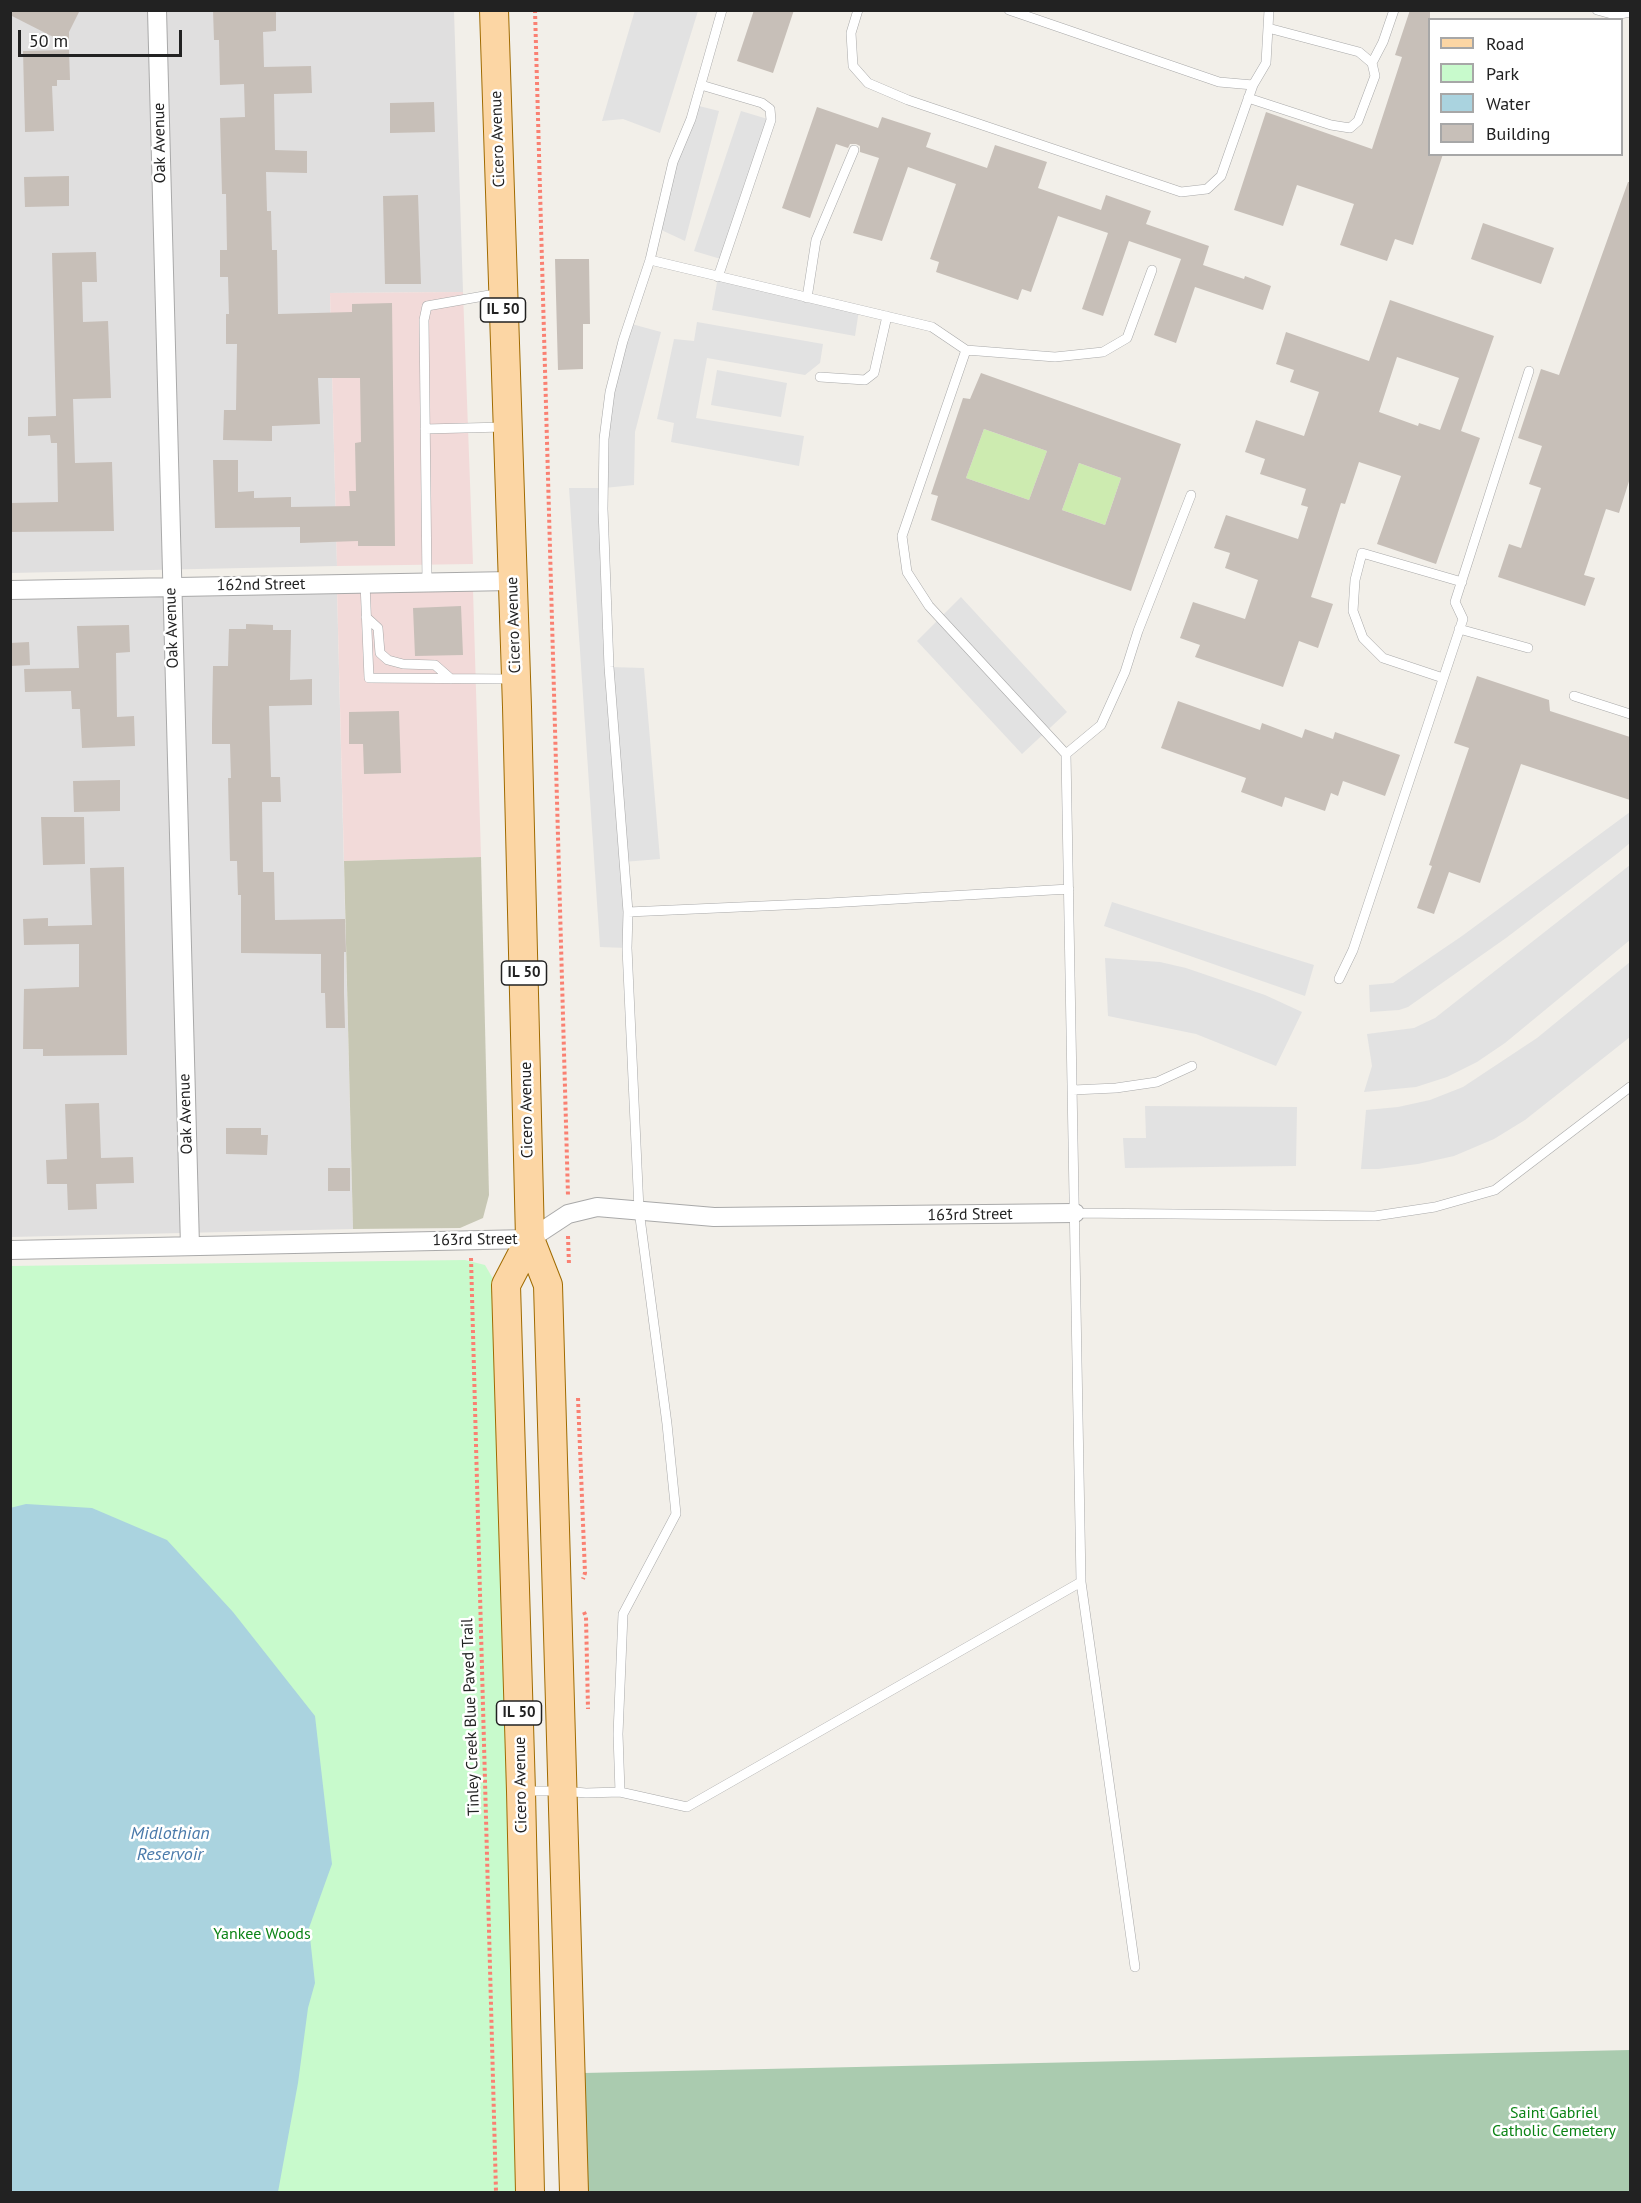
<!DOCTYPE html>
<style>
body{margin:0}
#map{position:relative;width:1641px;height:2203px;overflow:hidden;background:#f2efe9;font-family:"PT Sans",sans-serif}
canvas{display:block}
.frame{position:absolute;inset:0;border:12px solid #222;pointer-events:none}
.legend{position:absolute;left:1428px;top:18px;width:195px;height:138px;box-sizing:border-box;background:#fff;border:2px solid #a7a7a7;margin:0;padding:8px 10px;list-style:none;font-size:18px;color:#222}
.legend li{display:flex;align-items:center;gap:12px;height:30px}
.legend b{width:30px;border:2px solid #a7a7a7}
.scale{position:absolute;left:18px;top:30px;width:164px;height:27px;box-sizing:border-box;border:3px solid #222;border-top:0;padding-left:8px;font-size:18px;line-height:21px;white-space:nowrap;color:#222;-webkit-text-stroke:4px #fff;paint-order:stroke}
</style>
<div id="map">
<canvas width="1641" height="2203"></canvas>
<div class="frame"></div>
<ul class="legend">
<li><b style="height:8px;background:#fcd6a4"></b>Road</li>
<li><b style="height:16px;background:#c8facc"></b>Park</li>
<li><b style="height:16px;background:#aad3df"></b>Water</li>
<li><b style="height:16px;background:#c7bfb8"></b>Building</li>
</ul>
<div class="scale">50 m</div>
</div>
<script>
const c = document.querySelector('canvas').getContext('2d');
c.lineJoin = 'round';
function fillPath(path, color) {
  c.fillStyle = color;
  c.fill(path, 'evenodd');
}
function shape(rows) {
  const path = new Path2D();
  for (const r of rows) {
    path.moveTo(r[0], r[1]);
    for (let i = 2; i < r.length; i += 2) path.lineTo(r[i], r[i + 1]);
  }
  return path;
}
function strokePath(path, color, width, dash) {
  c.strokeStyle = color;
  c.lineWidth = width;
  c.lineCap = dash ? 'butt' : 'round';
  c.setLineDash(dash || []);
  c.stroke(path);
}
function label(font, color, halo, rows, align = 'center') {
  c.font = font + ' "PT Sans",sans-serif';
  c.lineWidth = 5;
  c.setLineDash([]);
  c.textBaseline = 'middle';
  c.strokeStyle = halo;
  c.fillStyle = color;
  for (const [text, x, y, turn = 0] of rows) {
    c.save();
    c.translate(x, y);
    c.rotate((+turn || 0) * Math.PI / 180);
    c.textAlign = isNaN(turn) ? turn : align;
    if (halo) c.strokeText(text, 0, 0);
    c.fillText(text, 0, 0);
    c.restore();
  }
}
const residential = shape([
 [10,11,454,11,463,292,330,293,337,566,11,573],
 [337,589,353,1229,11,1237,10,595]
]);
const commercial = shape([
 [463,292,473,564,337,566,330,293],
 [337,589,473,590,481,857,344,861]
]);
const construction = shape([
 [481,857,489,1195,483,1218,460,1228,353,1229,344,861]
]);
const grass = shape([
 [984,429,1047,451,1029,500,966,478],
 [1079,463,1121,478,1105,525,1062,510]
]);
const cemetery = shape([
 [1630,2050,1630,2192,587,2192,583,2073]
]);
const park = shape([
 [465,1260,485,1265,496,1284,521,2192,11,2192,10,1266]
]);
const parking = shape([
 [635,10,698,11,660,133,623,119,602,121],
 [695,105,719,111,685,241,657,228],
 [741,111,771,120,724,260,694,251],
 [718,277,859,310,855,336,712,310],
 [697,322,823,344,820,363,805,375,707,358,696,418,804,436,799,466,671,442,674,423,657,419,674,339,694,341],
 [628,323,661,332,635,432,634,485,604,488,610,667,644,668,660,859,623,862,627,948,600,947,569,488,603,488,604,439],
 [717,370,787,383,781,417,711,405],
 [961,597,1067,712,1022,754,917,641],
 [1630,812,1630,843,1618,853,1506,938,1408,1007,1399,1010,1370,1012,1369,985,1393,983,1462,936],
 [1630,865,1630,940,1505,1043,1477,1062,1447,1077,1416,1087,1364,1092,1372,1066,1367,1034,1414,1028,1435,1018],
 [1112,902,1314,965,1305,996,1104,926],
 [1105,958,1160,962,1186,968,1265,995,1302,1012,1276,1066,1196,1034,1108,1016],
 [1630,962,1630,1037,1525,1120,1494,1139,1454,1156,1418,1164,1378,1169,1361,1169,1366,1110,1398,1107,1430,1100,1463,1087,1537,1038],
 [1145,1106,1297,1107,1296,1166,1125,1168,1123,1138,1146,1138]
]);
const water = shape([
 [26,1504,92,1508,167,1540,233,1612,315,1716,332,1864,309,1928,315,1983,308,2008,298,2083,278,2192,11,2192,10,1508]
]);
const building = shape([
 [10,10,80,10,69,32,69,45,10,15],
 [213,10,276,10,276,31,263,32,264,67,311,66,312,93,274,94,275,150,307,151,307,173,266,172,267,211,271,211,272,250,277,250,278,314,352,312,352,304,392,303,395,546,358,546,358,541,300,543,300,527,215,528,213,460,238,460,238,492,254,491,254,498,291,497,291,507,350,506,349,491,356,491,355,443,361,442,360,378,318,378,320,424,272,426,272,441,223,440,224,410,236,410,237,344,226,344,226,314,229,314,228,277,220,277,220,250,227,250,226,194,222,194,220,118,245,117,244,84,220,85,219,40,214,40],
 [754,10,794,10,773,73,737,61],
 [1410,10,1430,10,1430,154,1443,154,1413,245,1395,239,1387,261,1340,245,1354,204,1297,185,1283,226,1234,210,1266,112,1372,149,1402,57,1395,55],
 [69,50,70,80,57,80,57,86,52,86,54,131,25,132,23,51],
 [434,102,435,132,390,133,390,103],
 [817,107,878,128,882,117,931,133,926,147,987,168,995,145,1047,162,1038,188,1101,210,1106,195,1151,211,1146,224,1209,246,1203,265,1244,279,1245,276,1271,286,1263,310,1195,287,1176,343,1154,335,1181,259,1129,241,1103,316,1082,309,1108,233,1058,216,1031,292,1022,289,1018,300,936,272,939,262,930,259,956,184,908,167,882,241,853,233,879,158,860,152,860,146,856,144,850,144,848,148,836,144,810,218,782,208],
 [69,176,69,206,25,207,24,177],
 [1628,182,1630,182,1630,478,1619,513,1606,509,1584,575,1595,578,1585,606,1498,577,1509,544,1521,548,1541,488,1529,484,1542,446,1518,438,1541,369,1559,375],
 [418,195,421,284,385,284,383,196],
 [1483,223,1554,248,1541,284,1471,259],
 [96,252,97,282,82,282,83,322,108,321,111,398,73,399,75,463,112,462,114,531,10,532,10,503,58,502,57,443,51,443,50,435,28,436,28,417,56,416,52,253],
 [555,259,589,259,590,324,583,324,583,369,558,370],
 [1390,300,1494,336,1461,431,1480,438,1436,564,1377,544,1401,476,1359,462,1345,504,1341,503,1311,597,1333,604,1318,648,1299,641,1283,687,1195,657,1200,645,1180,638,1193,602,1245,619,1258,580,1225,568,1230,553,1214,548,1226,515,1298,539,1308,507,1301,505,1306,489,1260,474,1265,459,1245,452,1256,420,1304,436,1319,392,1290,382,1294,370,1276,364,1286,332,1369,361],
 [1397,357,1459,378,1440,430,1419,423,1418,426,1379,412],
 [981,373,1181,444,1131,591,931,520,938,496,931,494,963,398,970,399],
 [984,429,1047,451,1029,500,966,478],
 [1079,463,1121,478,1105,525,1062,510],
 [461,606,463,655,415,656,413,608],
 [246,624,273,625,273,630,291,630,290,680,312,679,312,705,269,706,271,777,280,777,281,802,262,802,263,872,274,872,275,920,345,919,346,952,344,952,344,993,345,1028,326,1028,325,993,321,993,321,954,241,953,241,895,238,895,237,861,230,861,228,778,231,778,230,744,212,744,212,724,213,666,228,666,229,629,246,629],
 [129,625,130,652,116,653,117,717,134,716,135,746,82,748,80,709,72,709,71,691,25,692,24,669,79,668,77,626],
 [29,642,30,665,10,666,10,643],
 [1477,676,1549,700,1550,711,1630,737,1630,800,1521,764,1480,883,1449,872,1434,914,1417,908,1432,866,1429,865,1469,748,1454,743],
 [1178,701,1260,730,1262,723,1302,738,1305,729,1333,739,1335,732,1400,755,1385,796,1343,781,1338,796,1331,793,1325,811,1285,797,1282,807,1241,792,1246,778,1161,748],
 [399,711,401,773,364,774,363,744,349,744,349,712],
 [120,780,120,811,74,812,73,781],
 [41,817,84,817,85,864,43,865],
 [124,867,127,1055,43,1056,43,1049,23,1049,24,989,79,987,79,944,24,945,23,919,48,918,48,926,92,925,90,868],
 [99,1103,101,1158,133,1157,134,1183,96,1184,97,1209,68,1210,67,1184,47,1184,46,1160,67,1159,65,1104],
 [226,1128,261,1128,261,1135,268,1135,267,1155,226,1154],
 [328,1168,350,1168,350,1191,328,1191]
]);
const path = shape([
 [535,10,568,1196],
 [568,1236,569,1265],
 [471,1258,496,2192],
 [578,1398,585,1573,583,1579],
 [584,1612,586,1617,588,1709]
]);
const lane = shape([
 [858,10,851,33,853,66,868,83,908,100,1181,192,1207,189,1221,176,1253,85,1266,63,1269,10],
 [1009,10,1219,82,1253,85],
 [1597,10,1615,15,1630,12],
 [1372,63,1383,42,1394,10],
 [701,85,762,103,770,109,771,120,718,277],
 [1248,98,1331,125,1350,128,1358,121,1375,76,1372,63,1359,52,1268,28],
 [807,298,816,240,854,150],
 [966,350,1055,357,1103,352,1127,338,1152,270],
 [820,377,865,380,874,373,887,316],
 [425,429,504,427],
 [427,582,424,320,427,306,501,293],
 [365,583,369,678,512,679],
 [366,617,378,628,380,653,388,660,403,664,435,665,451,679],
 [1459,629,1528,648],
 [1443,678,1383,658,1363,638,1353,611,1355,580,1362,553,1462,582],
 [1574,696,1630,714],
 [1066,754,1101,725,1125,672,1138,631,1191,495],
 [628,912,829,903,1069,889],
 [1339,979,1353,950,1463,619,1455,602,1529,371],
 [1073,1090,1116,1088,1157,1082,1192,1066],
 [1075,1213,1375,1216,1435,1207,1495,1190,1630,1087],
 [1081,1582,1135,1967],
 [523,1791,563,1791,586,1793,620,1792,687,1807,1081,1582,1066,754,929,606,907,572,902,536,966,350,932,327,650,260],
 [620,1792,618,1734,623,1614,676,1514,667,1424,639,1210,627,948,628,912,609,667,603,509,604,439,610,392,623,341,650,260,673,162,691,119,722,10]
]);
const street = shape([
 [157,10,190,1246],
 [10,590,512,581],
 [10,1250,530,1239,568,1214,597,1207,714,1217,1075,1213]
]);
const primary = shape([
 [494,10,517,707,530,1239,548,1285,574,2192],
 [530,2192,521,1791,506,1285,530,1239]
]);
const shields = [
 [503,310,45],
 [524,973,45],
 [519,1713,45]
];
const shieldNames = [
 ["IL 50",503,310],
 ["IL 50",524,973],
 ["IL 50",519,1713]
];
const streetNames = [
 ["Cicero Avenue",498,139,-92],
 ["Oak Avenue",160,143,-91],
 ["162nd Street",261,585,-1],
 ["Cicero Avenue",514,625,-92],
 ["Oak Avenue",172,628,-92],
 ["Cicero Avenue",527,1110,-91],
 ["Oak Avenue",186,1114,-92],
 ["163rd Street",970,1215,-1],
 ["163rd Street",475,1240,-1],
 ["Tinley Creek Blue Paved Trail",471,1717,-92],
 ["Cicero Avenue",521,1785,-91]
];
const parkNames = [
 ["Yankee Woods",262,1934],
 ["Saint Gabriel",1554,2113],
 ["Catholic Cemetery",1554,2131]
];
const waterNames = [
 ["Midlothian",170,1834],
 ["Reservoir",170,1855]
];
fillPath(residential, '#e0dfdf');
fillPath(commercial, '#f2dad9');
fillPath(construction, '#c7c7b4');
fillPath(grass, '#cdebb0');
fillPath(cemetery, '#aacbaf');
fillPath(park, '#c8facc');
fillPath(parking, '#e2e2e2');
fillPath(water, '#aad3df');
fillPath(building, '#c7bfb8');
strokePath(lane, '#a9a9a9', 10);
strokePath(street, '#a9a9a9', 20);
strokePath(primary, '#a06b00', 30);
strokePath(path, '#fa8072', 4, [3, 3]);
strokePath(lane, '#fff', 9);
strokePath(street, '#fff', 18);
strokePath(primary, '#fcd6a4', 28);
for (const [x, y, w] of shields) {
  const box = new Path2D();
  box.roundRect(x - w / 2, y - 12, w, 24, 4.5);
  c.fillStyle = '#fff';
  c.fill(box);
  strokePath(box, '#222', 1.5);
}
label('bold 15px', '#222', null, shieldNames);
label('16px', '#222', '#fff', streetNames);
label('16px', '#0c8416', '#fff', parkNames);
label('italic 18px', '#4a7aab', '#fff', waterNames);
</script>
